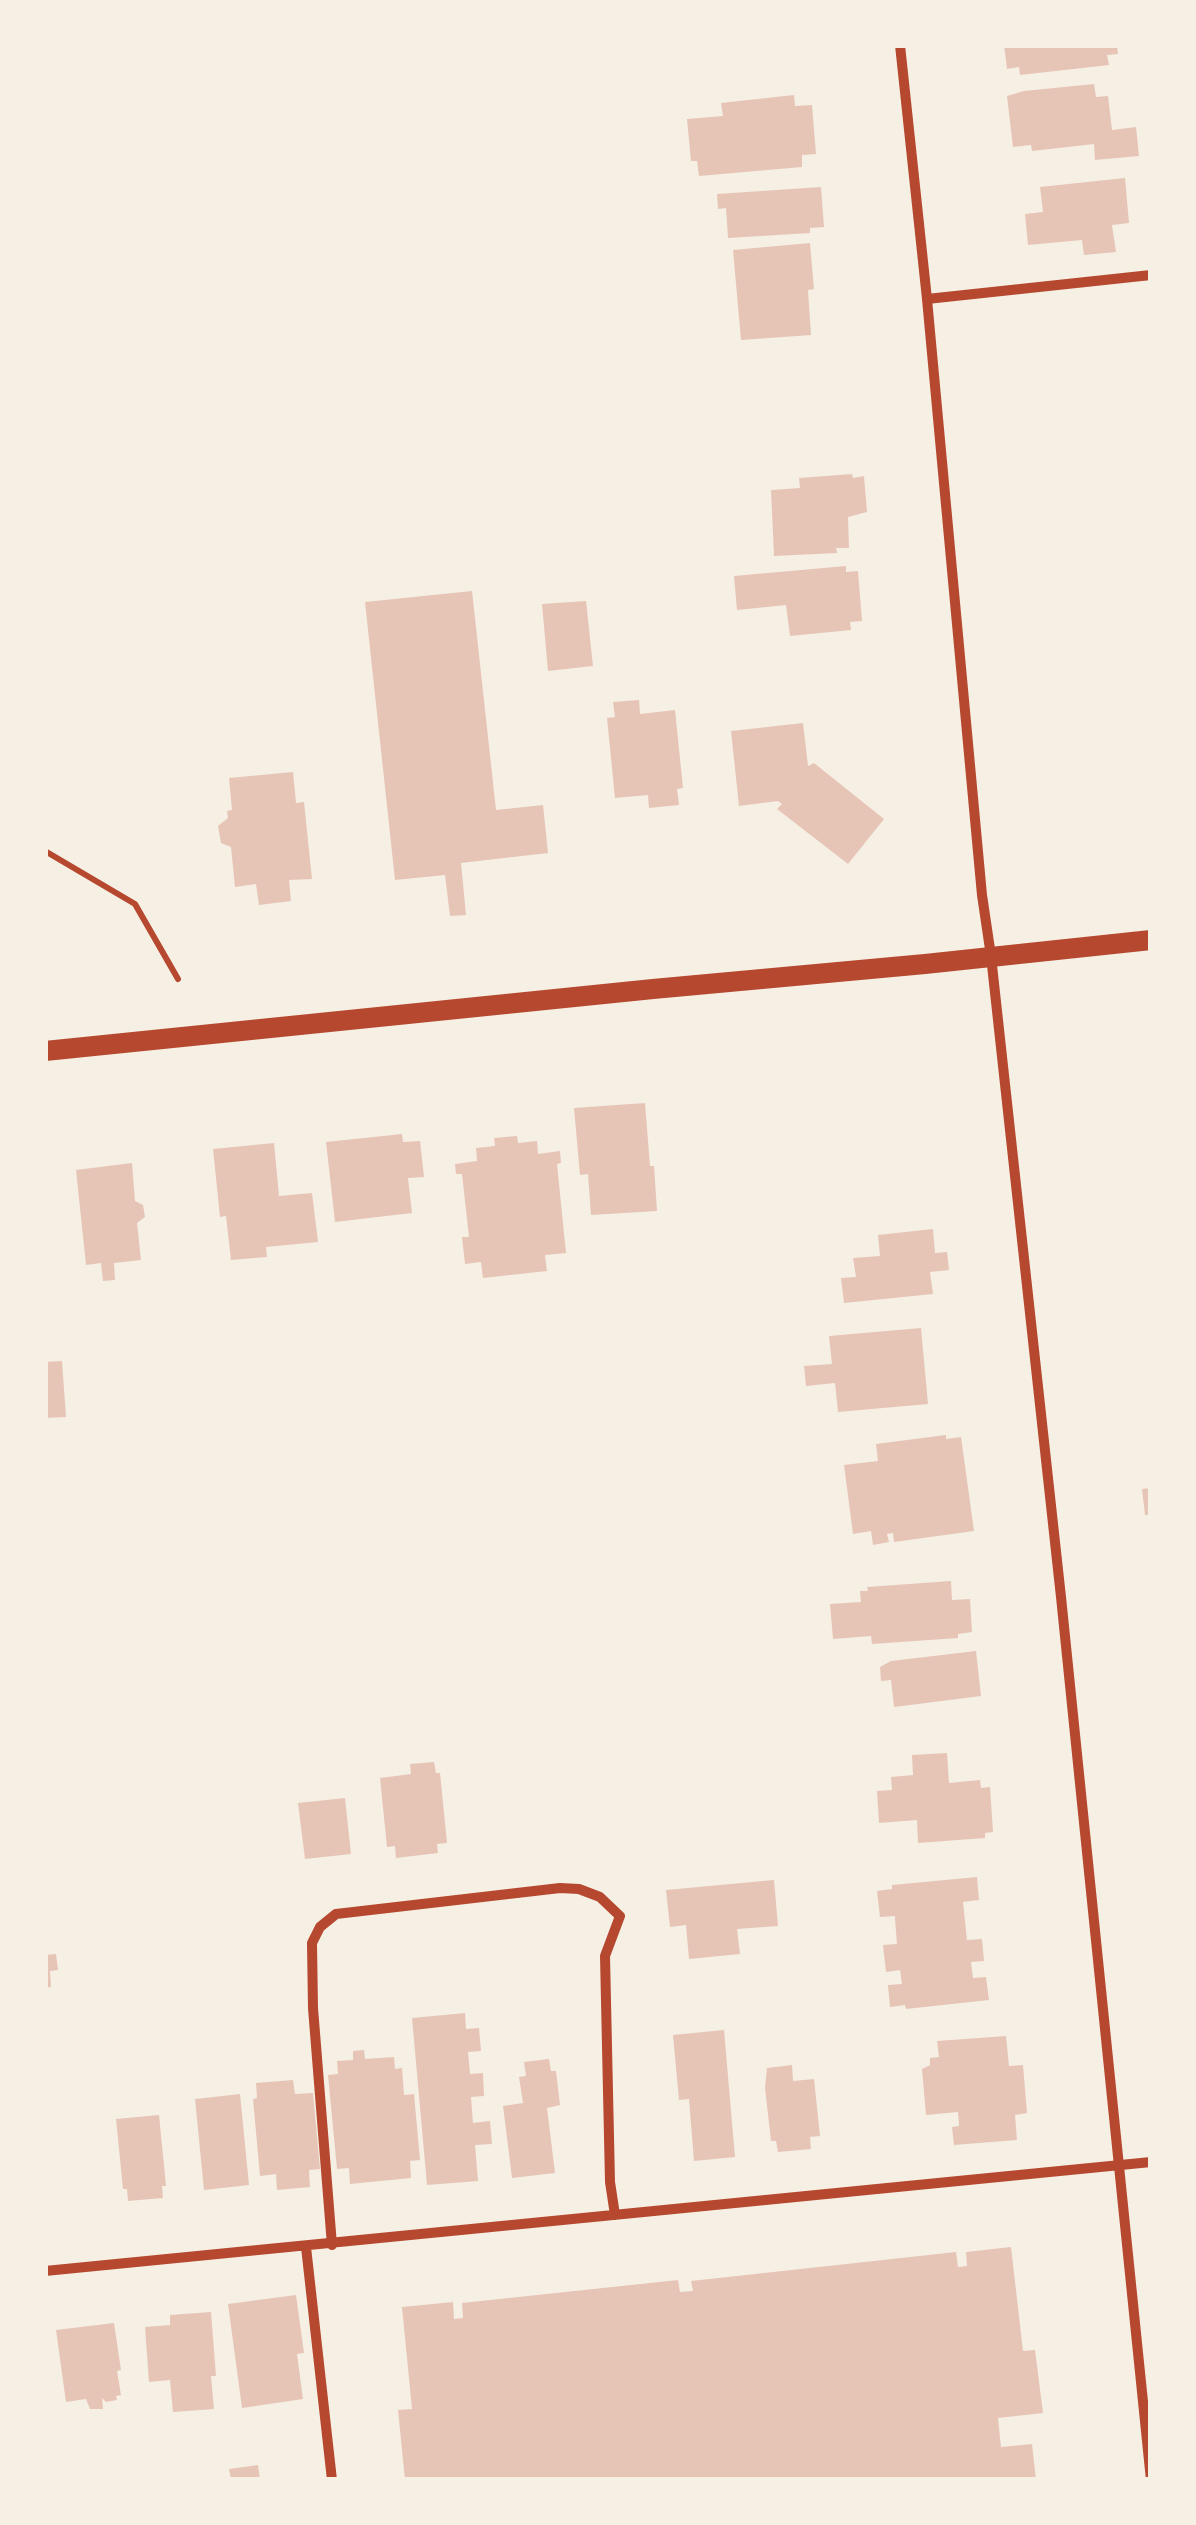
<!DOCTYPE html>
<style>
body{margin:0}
#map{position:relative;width:1196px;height:2525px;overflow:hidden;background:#f6efe4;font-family:"Roboto Condensed",sans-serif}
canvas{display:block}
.frame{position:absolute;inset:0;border:48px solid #f6efe4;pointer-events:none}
</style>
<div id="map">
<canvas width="1196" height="2525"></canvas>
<div class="frame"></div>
</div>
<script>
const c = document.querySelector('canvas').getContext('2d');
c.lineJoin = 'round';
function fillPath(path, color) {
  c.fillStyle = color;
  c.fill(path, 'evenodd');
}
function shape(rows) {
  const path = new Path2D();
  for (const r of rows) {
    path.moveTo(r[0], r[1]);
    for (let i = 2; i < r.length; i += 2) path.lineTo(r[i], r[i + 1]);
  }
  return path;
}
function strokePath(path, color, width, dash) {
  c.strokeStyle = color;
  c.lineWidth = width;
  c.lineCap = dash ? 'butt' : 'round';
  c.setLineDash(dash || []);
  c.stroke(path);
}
const building = shape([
 [1004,45,1117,45,1118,54,1107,55,1109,65,1020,75,1019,67,1007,69],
 [1094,84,1096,97,1108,96,1112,130,1136,127,1139,156,1095,160,1094,144,1032,151,1031,145,1013,147,1007,96,1024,91],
 [794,95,795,106,812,105,816,154,802,155,802,167,699,176,697,161,691,161,687,119,723,116,721,103],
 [1125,178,1129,223,1112,225,1116,252,1084,255,1082,240,1028,245,1025,214,1043,212,1040,187],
 [821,187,824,227,810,228,810,233,728,238,726,208,718,209,717,194],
 [810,243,814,289,808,290,811,335,741,340,733,250],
 [852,474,853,478,864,476,867,512,848,517,849,548,836,548,837,553,774,556,771,490,800,488,799,478],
 [846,566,846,572,858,571,862,621,850,622,851,630,790,636,786,605,737,610,734,576],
 [472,591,496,810,543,805,548,853,461,863,466,915,450,916,445,875,395,880,365,602],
 [586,601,593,666,548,671,542,604],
 [639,700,640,714,675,710,683,788,677,789,679,805,649,808,648,795,615,798,607,718,615,717,613,702],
 [803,723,808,766,814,763,884,819,848,864,777,809,782,804,778,801,739,806,731,731],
 [293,772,296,803,304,802,312,879,289,880,291,901,259,905,256,884,235,887,231,847,221,843,218,826,228,818,227,811,232,810,229,778],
 [645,1103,650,1166,654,1166,657,1211,591,1215,588,1174,580,1175,574,1108],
 [402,1134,403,1142,420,1141,424,1177,408,1178,412,1213,335,1222,326,1142],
 [517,1136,518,1143,537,1141,538,1154,560,1151,561,1163,557,1164,566,1253,545,1255,547,1271,483,1278,481,1262,465,1264,462,1237,469,1237,462,1174,456,1174,455,1164,477,1161,476,1148,495,1146,494,1138],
 [274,1143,279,1196,312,1193,318,1242,266,1247,267,1257,231,1260,226,1216,220,1217,213,1149],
 [132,1163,135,1201,143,1205,145,1217,137,1223,141,1260,114,1263,115,1280,103,1281,101,1263,86,1265,76,1170],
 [933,1229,935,1253,947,1252,949,1270,930,1272,933,1294,844,1303,841,1278,856,1277,853,1258,880,1256,878,1235],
 [921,1328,928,1404,838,1412,835,1383,806,1386,804,1366,832,1364,829,1336],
 [62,1361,66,1417,45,1418,45,1362],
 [946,1435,946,1439,961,1437,974,1531,894,1542,893,1533,887,1534,889,1542,873,1545,871,1531,853,1534,844,1465,878,1461,876,1444],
 [1151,1488,1151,1515,1145,1515,1142,1489],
 [951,1581,952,1600,970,1599,972,1632,958,1634,958,1638,872,1644,871,1636,833,1639,830,1604,861,1602,860,1591,868,1591,867,1587],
 [976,1651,981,1696,894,1707,891,1680,881,1681,880,1667,891,1661],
 [947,1753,949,1783,980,1780,981,1788,990,1787,993,1832,985,1833,985,1838,918,1843,917,1820,879,1823,877,1791,892,1790,891,1777,913,1775,912,1755],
 [434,1762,436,1773,440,1773,447,1843,437,1844,438,1853,396,1858,395,1846,387,1847,380,1778,411,1774,410,1764],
 [345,1798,351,1854,305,1859,298,1803],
 [977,1877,979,1900,963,1902,967,1940,982,1939,984,1961,971,1962,973,1978,986,1977,989,2000,906,2009,905,2005,890,2007,888,1985,902,1984,900,1970,886,1972,883,1945,897,1944,895,1919,895,1916,880,1917,877,1891,892,1889,892,1885],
 [774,1880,778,1926,737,1929,740,1954,689,1959,686,1925,670,1927,666,1890],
 [56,1954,58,1970,50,1971,51,1987,45,1988,45,1955],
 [465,2013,466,2029,479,2028,481,2051,468,2052,470,2074,483,2073,484,2096,471,2097,473,2123,490,2121,492,2144,475,2145,478,2181,427,2185,412,2018],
 [724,2030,735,2157,694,2161,689,2099,679,2100,673,2035],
 [1006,2036,1009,2066,1023,2065,1027,2113,1015,2115,1017,2140,954,2145,952,2127,959,2126,958,2112,926,2115,922,2069,930,2065,930,2058,939,2057,937,2041],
 [364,2050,365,2059,394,2057,395,2069,402,2068,404,2095,414,2094,420,2160,410,2161,411,2178,350,2184,349,2168,337,2169,328,2075,338,2074,337,2061,353,2060,353,2051],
 [549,2059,551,2071,556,2071,560,2105,547,2108,555,2173,512,2178,503,2106,523,2103,519,2077,526,2076,524,2062],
 [792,2065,793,2081,814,2079,820,2136,810,2137,811,2149,778,2152,776,2141,771,2141,765,2088,767,2068],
 [293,2080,295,2094,313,2093,320,2169,309,2170,310,2187,277,2190,276,2174,260,2176,253,2099,257,2098,256,2083],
 [240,2094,249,2185,204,2190,195,2099],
 [159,2115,166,2186,162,2186,163,2198,128,2201,127,2189,123,2189,116,2119],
 [1011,2247,1023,2351,1035,2350,1043,2413,998,2418,1001,2447,1032,2444,1036,2480,449,2480,449,2478,405,2480,398,2410,412,2409,402,2307,453,2302,454,2319,463,2318,462,2303,678,2280,680,2292,693,2291,691,2281,956,2252,958,2267,967,2266,966,2252],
 [296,2295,304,2353,297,2354,303,2399,242,2408,228,2304],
 [211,2312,216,2376,211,2376,214,2409,173,2412,170,2380,149,2382,145,2327,170,2325,170,2315],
 [114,2323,121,2370,117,2371,121,2395,116,2396,117,2400,106,2402,102,2398,103,2409,90,2409,86,2399,66,2402,56,2330],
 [258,2465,260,2480,231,2480,229,2469]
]);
const path = shape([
 [45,851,135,904,178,979]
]);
const minor = shape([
 [900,45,927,299,982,895,991,956,1061,1597,1151,2480],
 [927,299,1151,275],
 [332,2245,313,2008,312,1943,320,1927,336,1914,560,1888,579,1889,600,1897,620,1916,605,1956,610,2182,615,2215],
 [306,2247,332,2480],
 [45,2271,1151,2162]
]);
const secondary = shape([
 [45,1051,653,989,925,964,1151,940]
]);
fillPath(building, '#e6c5b7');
strokePath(path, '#b5482f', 6);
strokePath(minor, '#b5482f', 10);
strokePath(secondary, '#b5482f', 20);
</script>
